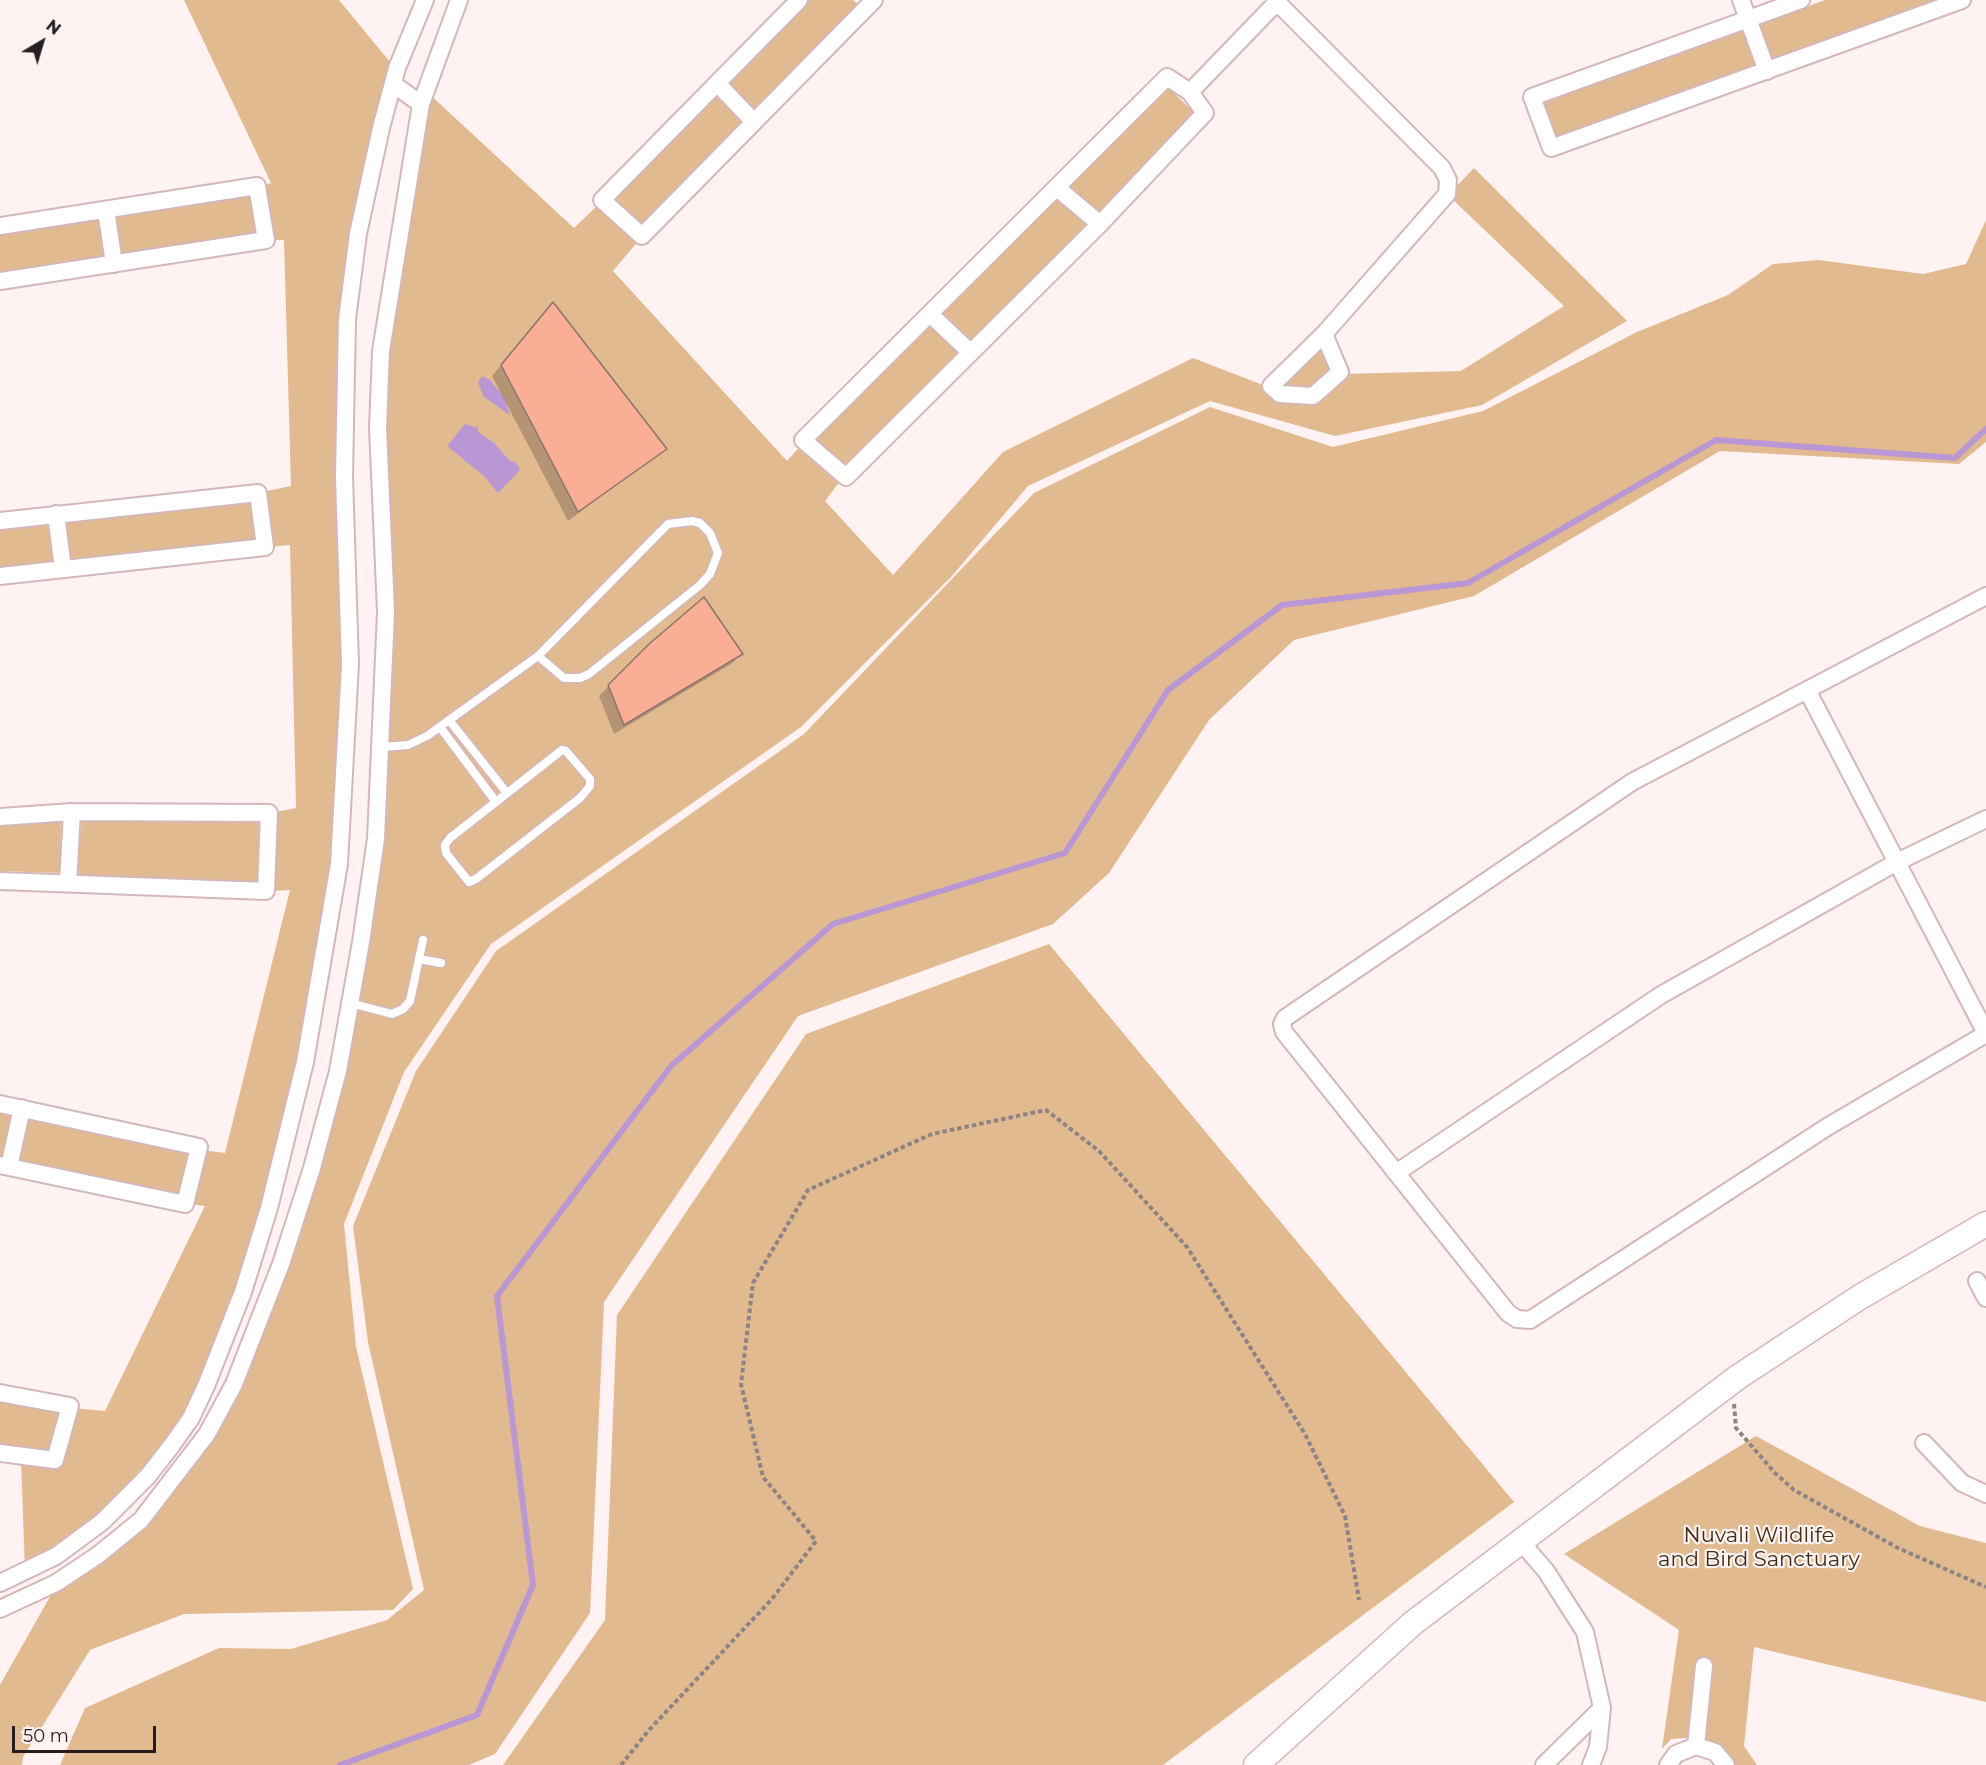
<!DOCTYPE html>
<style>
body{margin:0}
#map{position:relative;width:1986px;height:1765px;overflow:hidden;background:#fef2f3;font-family:Montserrat,sans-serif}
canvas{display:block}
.north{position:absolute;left:12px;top:12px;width:60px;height:60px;-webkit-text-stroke:4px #fef2f3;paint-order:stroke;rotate:38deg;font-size:16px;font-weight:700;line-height:24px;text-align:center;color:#271d1e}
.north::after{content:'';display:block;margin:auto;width:21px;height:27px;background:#271d1e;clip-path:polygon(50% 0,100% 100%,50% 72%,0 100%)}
.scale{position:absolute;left:12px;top:1726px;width:144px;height:27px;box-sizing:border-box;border:3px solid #271d1e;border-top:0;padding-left:8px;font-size:18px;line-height:21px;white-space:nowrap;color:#271d1e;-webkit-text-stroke:4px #fef2f3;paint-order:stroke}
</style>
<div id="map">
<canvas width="1986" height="1765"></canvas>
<div class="north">N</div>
<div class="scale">50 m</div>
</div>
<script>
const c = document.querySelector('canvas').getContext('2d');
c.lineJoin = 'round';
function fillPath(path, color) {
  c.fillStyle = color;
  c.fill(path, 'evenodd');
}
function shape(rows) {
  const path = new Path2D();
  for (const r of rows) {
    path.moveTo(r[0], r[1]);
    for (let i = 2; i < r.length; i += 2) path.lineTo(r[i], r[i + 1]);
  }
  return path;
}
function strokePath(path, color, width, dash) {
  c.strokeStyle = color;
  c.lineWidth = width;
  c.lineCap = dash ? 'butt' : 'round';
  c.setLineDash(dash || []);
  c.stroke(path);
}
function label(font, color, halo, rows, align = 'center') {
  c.font = font + ' Montserrat,sans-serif';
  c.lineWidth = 4.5;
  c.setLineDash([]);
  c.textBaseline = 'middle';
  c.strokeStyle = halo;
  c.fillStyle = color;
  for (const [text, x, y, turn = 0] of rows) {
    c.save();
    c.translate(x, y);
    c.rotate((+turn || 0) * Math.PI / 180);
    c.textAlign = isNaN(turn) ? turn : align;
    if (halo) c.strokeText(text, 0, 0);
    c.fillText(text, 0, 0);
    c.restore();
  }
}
const green = shape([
 [184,0,339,0,394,67,355,232,347,664,335,864,313,992,264,1205,237,1289,187,1412,169,1440,97,1515,25,1571,21,1458,57,1462,73,1408,105,1411,205,1206,188,1204,201,1150,225,1153,290,890,268,891,270,813,296,808,290,545,269,547,262,492,291,486,284,240,267,240,260,186,271,183],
 [808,0,853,0,860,6,755,114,723,83],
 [1825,0,1938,0,1771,59,1759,24],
 [1744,27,1758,64,1555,137,1541,100],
 [1166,86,1195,113,1099,216,1064,187],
 [716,91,745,122,641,228,609,199],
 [427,92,574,228,601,202,640,239,613,271,787,461,803,443,841,480,825,501,893,575,1003,452,1193,358,1268,387,1313,398,1341,374,1461,371,1564,306,1448,195,1474,168,1627,321,1482,405,1335,436,1210,401,1028,486,952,576,801,727,491,944,404,1072,344,1224,356,1347,413,1589,393,1610,184,1614,90,1650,23,1757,22,1765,0,1765,0,1685,56,1586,99,1560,212,1437,313,1168,378,839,382,352],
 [254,192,259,234,120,259,110,215],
 [1056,198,1089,226,970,344,937,315],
 [98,218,107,260,0,275,0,231],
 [1986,220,1986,442,1959,464,1720,451,1474,596,1294,640,1209,720,1109,873,1053,924,798,1016,604,1302,590,1613,495,1754,469,1765,60,1765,85,1708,219,1648,291,1649,387,1620,424,1590,368,1342,353,1226,416,1071,496,951,804,734,1034,493,1210,407,1333,447,1483,411,1637,332,1728,295,1773,264,1819,260,1923,274,1966,264],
 [929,323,960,352,845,470,811,440],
 [1322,339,1335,370,1313,392,1275,385],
 [251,502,259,541,72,561,64,520],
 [49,522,55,562,0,568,0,528],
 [61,821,60,873,0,871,0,825],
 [82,821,259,822,257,884,76,878],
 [1049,944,1514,1502,1163,1765,503,1765,605,1620,617,1315,806,1034],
 [0,1111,13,1114,3,1159,0,1158],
 [25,1115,192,1153,183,1199,15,1163],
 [0,1398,64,1410,51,1456,0,1449],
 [1756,1436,1920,1526,1986,1543,1986,1702,1754,1647,1744,1746,1757,1765,1720,1765,1698,1737,1671,1739,1662,1749,1679,1630,1564,1554]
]);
const water = shape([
 [482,376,490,380,504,397,510,415,484,397,478,383],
 [465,424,478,428,478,432,494,443,511,462,515,461,520,470,498,493,484,476,447,446]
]);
const shadow = shape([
 [543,314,665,448,568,521,492,376],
 [650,645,741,654,731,664,614,734,599,696]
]);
const stream = shape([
 [340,1765,477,1715,533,1585,497,1296,671,1066,833,924,1065,853,1168,690,1282,605,1468,583,1716,440,1955,458,1986,429]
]);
const building = shape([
 [553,302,667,449,578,512,501,365,553,302],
 [704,597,743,654,624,725,608,685,649,644,704,597]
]);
const path = shape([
 [1734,1404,1736,1428,1775,1473,1794,1490,1898,1548,1986,1587],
 [621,1765,649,1730,772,1599,816,1541,763,1477,741,1384,753,1283,808,1190,932,1134,1046,1110,1099,1151,1187,1247,1305,1434,1345,1516,1359,1600]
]);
const lane = shape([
 [449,720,507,793],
 [440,727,496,802],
 [382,747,408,745,427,736,538,656,668,524,692,521,700,523,710,533,718,553,710,574,700,585,589,674,580,678,564,678,538,656],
 [562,750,566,751,590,779,590,786,580,798,476,879,469,882,446,853,445,845,450,838,562,750],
 [419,959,441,963],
 [350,1003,392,1014,403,1009,410,1001,423,940]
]);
const street = shape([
 [799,0,602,200,642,236,874,0],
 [1275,0,1442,168,1448,180,1447,194,1324,334],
 [1741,0,1767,71],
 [1801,0,1532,97,1551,148,1962,0],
 [1167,77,1190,92,1205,113,1100,224,846,477,803,440,1167,77],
 [717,83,754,122],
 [393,84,421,104],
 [1190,92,1277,2],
 [1057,188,1100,224],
 [106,210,114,264],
 [0,226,257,186,266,240,0,281],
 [930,314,970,352],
 [1324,334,1340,372,1313,396,1280,394,1271,386,1324,334],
 [56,514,63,569],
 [0,521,258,493,265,547,0,576],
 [1986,596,1632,782,1285,1018,1282,1024,1284,1032,1508,1313,1517,1319,1530,1320,1827,1127,1986,1034],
 [1807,690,1986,1033],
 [0,817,72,812,269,813,266,891,0,881],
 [68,883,72,812],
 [0,1104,199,1147,185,1204,0,1165],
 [9,1167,22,1108],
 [1396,1173,1661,995,1897,862,1986,819],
 [1977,1281,1986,1298],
 [0,1393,70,1406,55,1460,0,1453],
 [1924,1443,1962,1483,1986,1494],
 [1521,1542,1546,1571,1585,1632,1602,1708,1598,1747,1591,1765],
 [0,1583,56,1556,102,1522,148,1476,172,1445,191,1418,206,1386,243,1292,269,1208,305,1062,339,864,350,664,344,476,347,319,358,234,381,128,397,68,425,0],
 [0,1609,56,1583,98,1555,141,1520,207,1434,234,1384,281,1264,312,1168,338,1071,361,942,376,839,386,612,378,428,381,351,421,104,459,0],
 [1696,1746,1704,1666],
 [1544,1765,1602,1708],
 [1668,1765,1676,1754,1696,1746,1715,1752,1726,1765]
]);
const secondary = shape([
 [1256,1765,1413,1623,1738,1377,1860,1297,1986,1224]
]);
const parkNames = [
 ["Nuvali Wildlife",1759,1536],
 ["and Bird Sanctuary",1759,1560]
];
fillPath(green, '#e2ba8f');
fillPath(water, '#b997d5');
fillPath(shadow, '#0003');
strokePath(stream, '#b997d5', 6);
fillPath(building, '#f9ae95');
strokePath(building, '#8c746c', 1.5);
strokePath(lane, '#d4b7bb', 11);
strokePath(street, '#d4b7bb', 20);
strokePath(secondary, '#d4b7bb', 27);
strokePath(path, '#8e8384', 4, [4.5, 3]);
strokePath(lane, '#fff', 8);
strokePath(street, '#fff', 16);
strokePath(secondary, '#fff', 24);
label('21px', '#422d13', '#fef2f3', parkNames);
</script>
